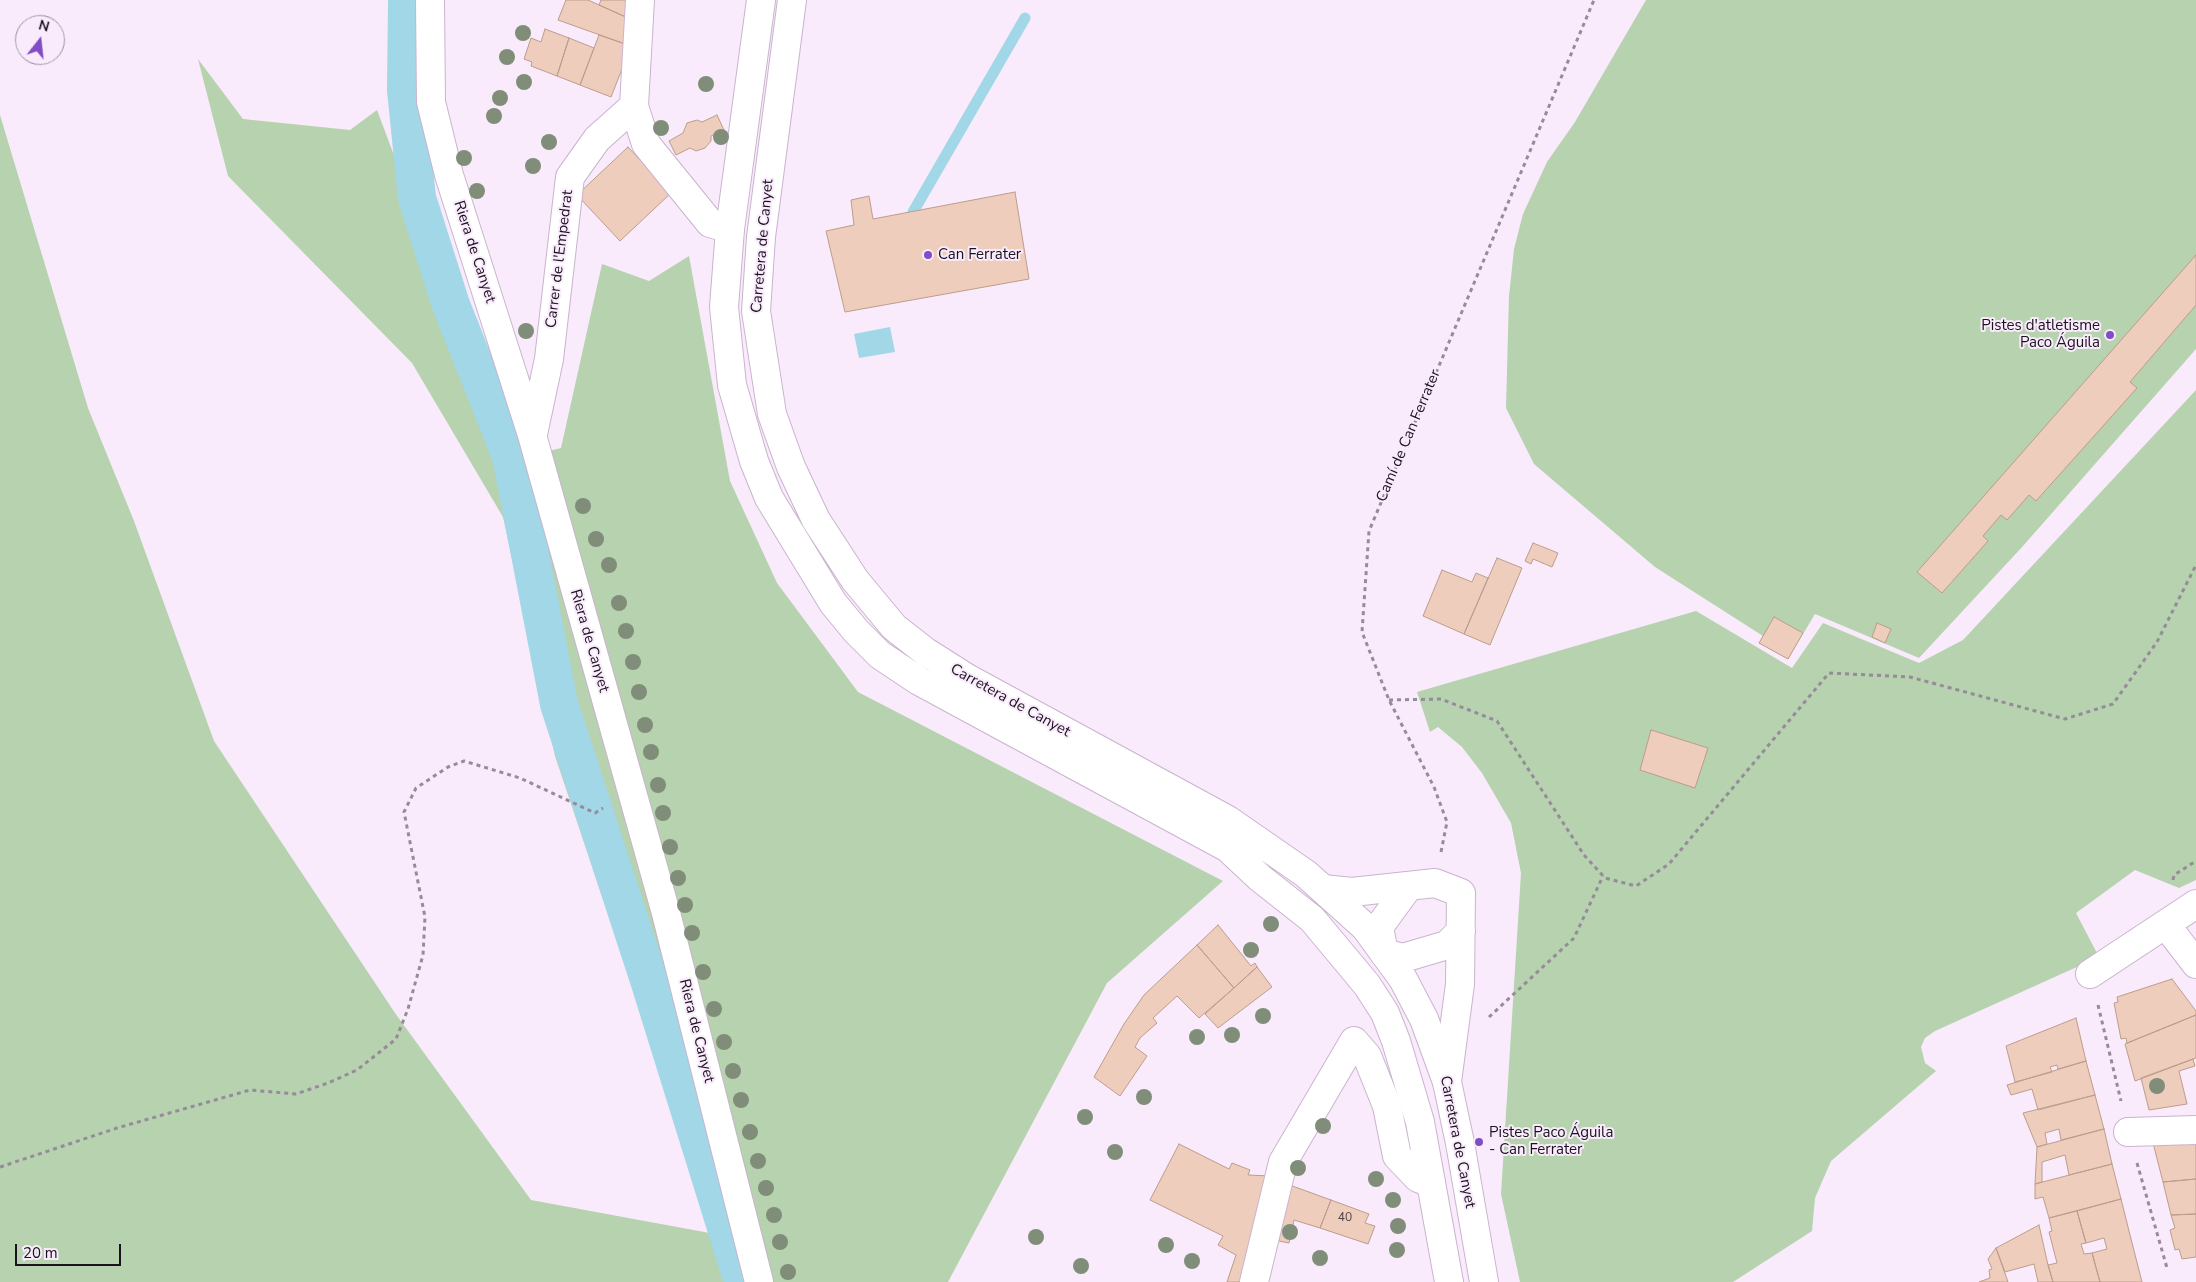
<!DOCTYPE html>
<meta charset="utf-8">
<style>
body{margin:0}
#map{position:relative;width:2196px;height:1282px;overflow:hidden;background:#f9ebfc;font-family:"Nunito Sans",sans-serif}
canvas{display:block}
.north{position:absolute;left:15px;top:15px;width:50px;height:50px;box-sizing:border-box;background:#f9ebfc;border:1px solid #a094a2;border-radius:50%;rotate:16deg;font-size:14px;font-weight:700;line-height:20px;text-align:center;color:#1a121c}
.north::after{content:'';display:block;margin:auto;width:18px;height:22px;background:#814dc4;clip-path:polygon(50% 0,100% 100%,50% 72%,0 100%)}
.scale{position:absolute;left:15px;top:1244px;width:106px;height:22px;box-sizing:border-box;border:2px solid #1a121c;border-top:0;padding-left:6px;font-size:15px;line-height:18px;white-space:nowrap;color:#1a121c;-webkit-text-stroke:4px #f9ebfc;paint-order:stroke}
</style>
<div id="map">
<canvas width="2196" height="1282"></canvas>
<div class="north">N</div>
<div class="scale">20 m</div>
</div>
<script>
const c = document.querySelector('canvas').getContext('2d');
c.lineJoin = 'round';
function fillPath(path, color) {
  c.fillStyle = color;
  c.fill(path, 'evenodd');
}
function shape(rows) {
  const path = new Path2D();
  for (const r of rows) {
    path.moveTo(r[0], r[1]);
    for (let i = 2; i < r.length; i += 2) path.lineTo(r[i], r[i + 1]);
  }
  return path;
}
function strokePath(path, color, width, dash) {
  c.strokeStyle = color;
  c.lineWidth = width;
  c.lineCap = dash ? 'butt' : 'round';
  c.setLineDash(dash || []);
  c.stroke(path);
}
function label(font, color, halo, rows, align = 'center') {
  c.font = font + ' "Nunito Sans",sans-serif';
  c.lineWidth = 4;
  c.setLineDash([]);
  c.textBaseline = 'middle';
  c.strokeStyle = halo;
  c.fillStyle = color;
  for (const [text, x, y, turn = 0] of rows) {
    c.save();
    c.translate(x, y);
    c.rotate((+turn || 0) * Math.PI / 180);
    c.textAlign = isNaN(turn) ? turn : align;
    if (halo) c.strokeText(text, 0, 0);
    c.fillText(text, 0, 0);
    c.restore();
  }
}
const green = shape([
 [1646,0,2196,0,2196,349,2023,546,1919,658,1815,614,1788,659,1759,643,1763,636,1655,567,1534,464,1506,408,1509,296,1514,249,1523,214,1547,162,1575,122],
 [198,59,243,119,350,130,377,110,509,461,561,448,602,264,649,281,689,256,730,481,777,583,858,692,1223,881,1107,983,948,1282,0,1282,0,115,88,408,134,521,214,741,395,1013,531,1200,715,1234,555,756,503,517,412,363,228,176],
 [2196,390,2196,880,2179,888,2135,870,2076,913,2099,957,1935,1031,1925,1038,1921,1047,1925,1063,1936,1071,1831,1161,1815,1198,1812,1231,1733,1282,1520,1282,1501,1194,1521,873,1511,823,1482,773,1462,747,1438,727,1430,732,1417,692,1696,611,1792,668,1823,623,1919,663,1963,640]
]);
const water = shape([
 [890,327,895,352,859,358,854,334]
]);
const stream = shape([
 [913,212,1025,18]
]);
const canal = shape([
 [407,0,406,90,417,198,451,305,511,456,559,704,650,983,743,1282]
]);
const building = shape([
 [566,0,588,0,628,18,628,45,558,20,566,0],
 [601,0,629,0,628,18,599,5,601,0],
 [545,29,569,38,557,76,531,66,532,62,524,59,531,38,541,42,545,29],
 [599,35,628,45,624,64,611,97,580,85,599,35],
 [569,38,594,48,580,85,557,76,569,38],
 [717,115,724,130,711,136,711,141,705,148,696,151,690,148,676,155,669,141,683,133,687,123,697,120,702,122,717,115],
 [628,147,671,193,620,241,577,195,628,147],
 [1015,192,1029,279,845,312,826,231,854,225,851,200,869,196,873,219,1015,192],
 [2196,255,2196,305,2130,382,2137,388,2036,501,2029,495,2007,520,2001,515,1983,536,1988,541,1942,593,1917,572,2196,255],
 [1533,543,1558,553,1552,567,1533,559,1531,564,1525,561,1533,543],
 [1497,558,1522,568,1490,645,1464,634,1497,558],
 [1442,570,1472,582,1476,573,1488,578,1464,634,1423,616,1442,570],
 [1774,617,1803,633,1788,659,1759,643,1774,617],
 [1877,623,1891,629,1885,643,1872,637,1877,623],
 [1651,730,1708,748,1695,788,1640,770,1651,730],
 [1218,925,1251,966,1255,963,1257,967,1234,988,1197,945,1218,925],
 [1197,945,1234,988,1199,1018,1177,996,1153,1018,1157,1023,1140,1038,1135,1047,1147,1056,1120,1096,1094,1077,1124,1024,1144,995,1197,945],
 [1257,967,1272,987,1218,1028,1205,1014,1257,967],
 [2172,979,2196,1011,2196,1015,2127,1043,2126,1038,2121,1039,2114,1003,2118,1002,2117,997,2172,979],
 [2196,1015,2196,1058,2135,1081,2125,1044,2196,1015],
 [2076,1018,2086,1061,2058,1069,2057,1065,2050,1067,2052,1072,2015,1082,2006,1046,2076,1018],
 [2193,1059,2195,1066,2179,1071,2187,1104,2149,1110,2141,1078,2193,1059],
 [2086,1061,2095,1095,2038,1110,2032,1089,2011,1095,2007,1085,2086,1061],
 [2095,1095,2104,1129,2061,1140,2059,1129,2045,1133,2047,1144,2037,1147,2023,1113,2095,1095],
 [2104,1129,2112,1164,2069,1175,2065,1155,2042,1162,2042,1182,2035,1184,2037,1147,2104,1129],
 [2196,1140,2196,1179,2163,1182,2153,1143,2196,1140],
 [1179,1144,1229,1169,1232,1163,1250,1170,1248,1175,1270,1176,1243,1282,1227,1282,1236,1255,1218,1245,1223,1236,1150,1200,1179,1144],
 [2112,1164,2121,1199,2049,1218,2043,1197,2035,1199,2035,1184,2112,1164],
 [2196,1179,2196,1214,2171,1215,2163,1182,2196,1179],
 [1284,1183,1331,1200,1320,1228,1294,1220,1289,1243,1274,1240,1284,1183],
 [2121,1199,2129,1231,2142,1282,2100,1282,2092,1253,2107,1249,2104,1238,2086,1243,2077,1211,2121,1199],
 [1331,1200,1369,1214,1365,1223,1375,1226,1368,1244,1320,1228,1331,1200],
 [2077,1211,2086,1243,2081,1244,2084,1254,2092,1253,2100,1282,2053,1282,2048,1265,2057,1263,2049,1232,2052,1231,2049,1218,2077,1211],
 [2196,1214,2196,1257,2182,1259,2179,1249,2175,1250,2170,1230,2175,1228,2171,1215,2196,1214],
 [2039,1225,2048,1265,2053,1282,2038,1282,2034,1264,2005,1272,1996,1248,2039,1225],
 [1996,1248,2008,1282,1979,1282,1990,1278,1989,1270,1992,1269,1988,1259,1996,1248]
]);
const path = shape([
 [1389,700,1441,699,1497,721,1584,855,1605,878,1636,886,1669,864,1829,673,1910,677,2065,719,2113,704,2157,642,2196,565],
 [1441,852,1447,822,1434,787,1389,700,1362,632,1369,531,1594,0],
 [2173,880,2174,875,2196,861],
 [2098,1005,2121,1101],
 [1489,1017,1574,938,1603,876],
 [2137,1163,2167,1268],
 [0,1167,117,1128,250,1090,296,1094,328,1083,357,1070,396,1039,408,1009,423,955,425,917,404,812,416,788,448,767,464,761,520,778,595,813,603,808]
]);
const minor = shape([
 [430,0,431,102,449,175,532,435,666,913,759,1282],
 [640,0,634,106,646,144,710,223,730,229],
 [533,434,549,359,570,177,597,139,634,106],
 [1409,886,1379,927,1384,953,1403,958,1447,945,1461,931],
 [1323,889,1352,892,1435,883,1461,893,1460,984,1447,1082],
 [2166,925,2196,964],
 [2090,974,2196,904],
 [2128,1132,2196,1130],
 [1254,1282,1283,1162,1354,1041,1367,1056,1387,1106,1397,1156,1418,1178,1431,1183]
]);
const tertiary = shape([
 [761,0,730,229,724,307,732,385,754,461,769,498,833,603,856,631,880,655,919,681,1228,848,1260,878,1312,919,1367,985,1385,1013,1396,1041,1420,1122,1449,1282],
 [792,0,761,237,756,311,772,414,791,467,816,520,855,580,894,627,926,652,967,678,1228,820,1306,874,1365,927,1403,979,1424,1019,1447,1082,1460,1143,1484,1282]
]);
const trees = [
 [523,33],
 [507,57],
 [524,82],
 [706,84],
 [500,98],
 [494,116],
 [661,128],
 [721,137],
 [549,142],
 [464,158],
 [533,166],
 [477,191],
 [526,331],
 [583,506],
 [596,539],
 [609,565],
 [619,603],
 [626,631],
 [633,662],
 [639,692],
 [645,725],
 [651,752],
 [658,785],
 [663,813],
 [670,847],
 [678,878],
 [685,905],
 [1271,924],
 [692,933],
 [1251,950],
 [703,972],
 [714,1009],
 [1263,1016],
 [1232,1035],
 [1197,1037],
 [724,1042],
 [733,1071],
 [2157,1086],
 [1144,1097],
 [741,1100],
 [1085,1117],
 [1323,1126],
 [750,1132],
 [1115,1152],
 [758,1161],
 [1298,1168],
 [1376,1179],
 [766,1188],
 [1393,1200],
 [774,1215],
 [1398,1226],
 [1290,1232],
 [1036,1237],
 [780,1242],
 [1166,1245],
 [1397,1250],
 [1320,1258],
 [1192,1261],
 [1081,1266],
 [788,1272]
];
const markers = [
 [928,255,5,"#814dc4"],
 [2110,335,5,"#814dc4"],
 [1479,1142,5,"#814dc4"]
];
const numberNames = [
 ["40",1345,1218]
];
const streetNames = [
 ["Carretera de Canyet",763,246,-85],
 ["Riera de Canyet",474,252,72],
 ["Carrer de l'Empedrat",560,259,-83],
 ["Camí de Can Ferrater",1409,436,-67],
 ["Riera de Canyet",589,641,74],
 ["Carretera de Canyet",1010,701,29],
 ["Riera de Canyet",696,1031,76],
 ["Carretera de Canyet",1457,1142,79]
];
const poiNames = [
 ["Can Ferrater",938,255],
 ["Pistes d'atletisme",2100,326,"right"],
 ["Paco Águila",2100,343,"right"],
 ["Pistes Paco Águila",1489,1133],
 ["- Can Ferrater",1489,1150]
];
fillPath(green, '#b6d2ae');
fillPath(water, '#a1d7e7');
strokePath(stream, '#a1d7e7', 11);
strokePath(canal, '#a1d7e7', 38);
fillPath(building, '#efcdbc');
strokePath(building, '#bc9c8c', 1);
strokePath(minor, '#cab3ce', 30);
strokePath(tertiary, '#cab3ce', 30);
strokePath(path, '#968b99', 3, [4, 4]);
strokePath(minor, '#fff', 28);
strokePath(tertiary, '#fff', 28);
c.fillStyle = '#7f8d79';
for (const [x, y] of trees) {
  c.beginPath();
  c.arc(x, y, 8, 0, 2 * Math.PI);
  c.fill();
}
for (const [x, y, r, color] of markers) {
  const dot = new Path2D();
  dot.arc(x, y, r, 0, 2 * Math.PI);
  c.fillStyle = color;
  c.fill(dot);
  strokePath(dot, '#f9ebfc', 2);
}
label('12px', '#4f4144', null, numberNames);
label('15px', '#1a121c', '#f9ebfc', streetNames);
label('15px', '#1a121c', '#f9ebfc', poiNames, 'left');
</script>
